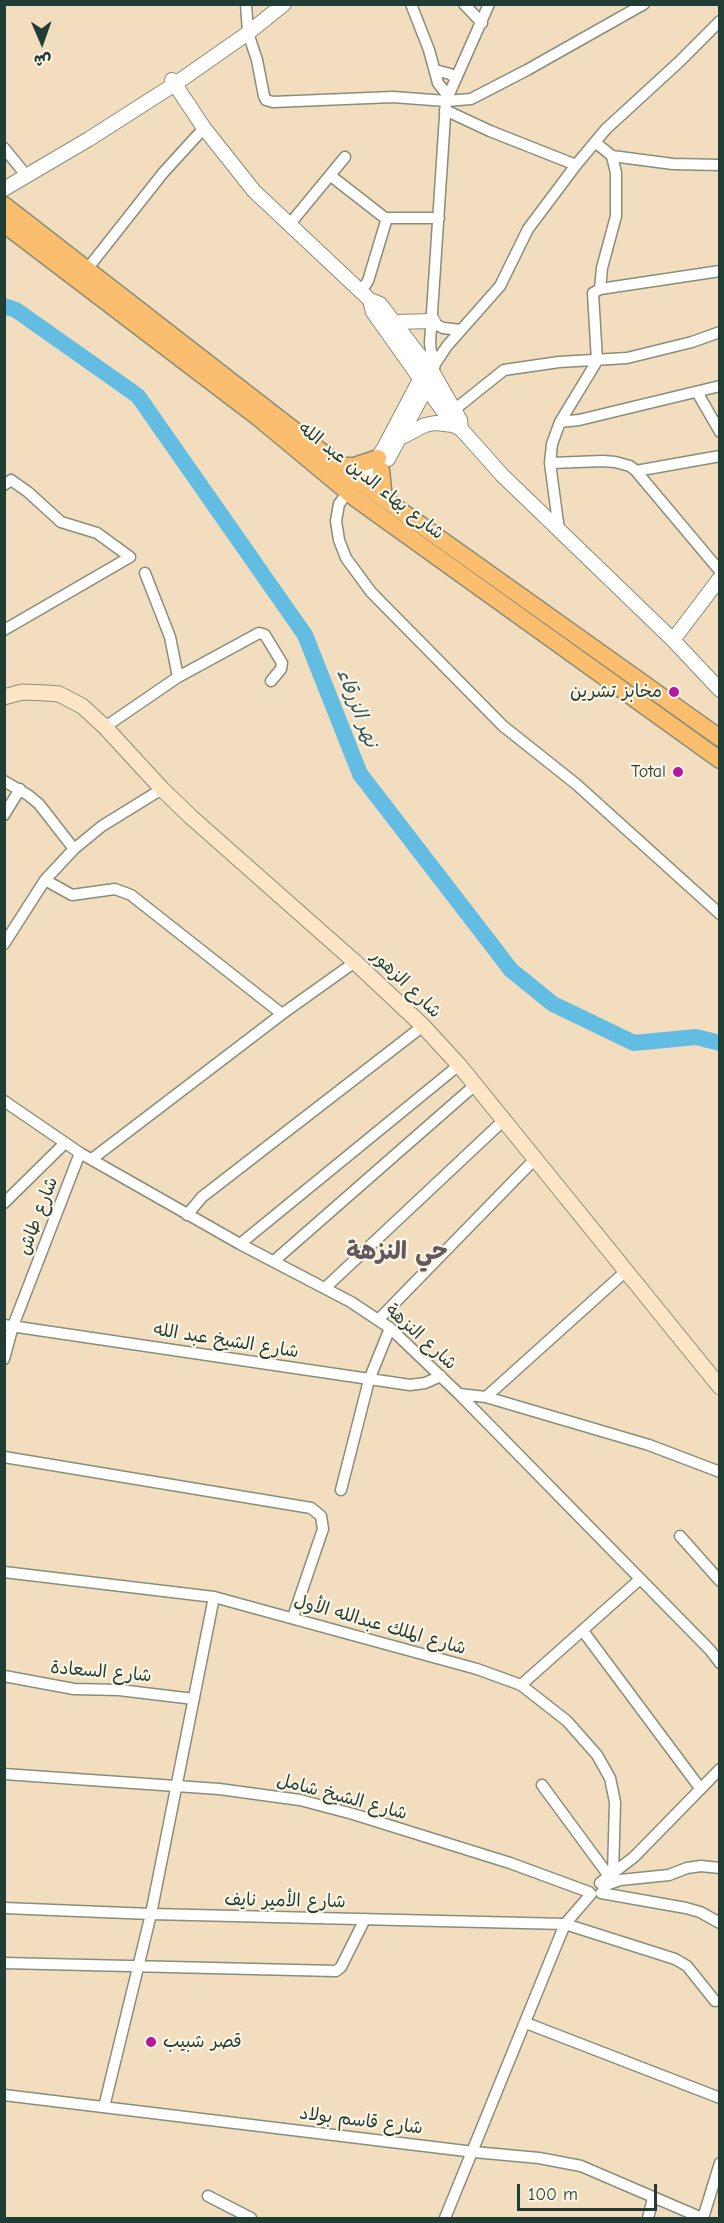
<!DOCTYPE html>
<meta charset="utf-8">
<style>
body{margin:0}
#map{position:relative;width:724px;height:2223px;overflow:hidden;background:#f2debe;font-family:"Comic Neue","Playpen Sans Arabic",sans-serif}
canvas{display:block}
.frame{position:absolute;inset:0;border:6px solid #1f3d34;pointer-events:none}
.north{position:absolute;left:12px;top:12px;width:60px;height:60px;-webkit-text-stroke:4px #fcf5e5;paint-order:stroke;rotate:178deg;font-size:16px;font-weight:700;line-height:24px;text-align:center;color:#1f3d34}
.north::after{content:'';display:block;margin:auto;width:21px;height:27px;background:#1f3d34;clip-path:polygon(50% 0,100% 100%,50% 72%,0 100%)}
.scale{position:absolute;left:517px;top:2184px;width:140px;height:27px;box-sizing:border-box;border:3px solid #1f3d34;border-top:0;padding-left:8px;font-size:18px;line-height:21px;white-space:nowrap;color:#1f3d34;-webkit-text-stroke:4px #fcf5e5;paint-order:stroke}
</style>
<div id="map">
<canvas width="724" height="2223"></canvas>
<div class="frame"></div>
<div class="north">ش</div>
<div class="scale">100 m</div>
</div>
<script>
const c = document.querySelector('canvas').getContext('2d');
c.lineJoin = 'round';
function shape(rows) {
  const path = new Path2D();
  for (const r of rows) {
    path.moveTo(r[0], r[1]);
    for (let i = 2; i < r.length; i += 2) path.lineTo(r[i], r[i + 1]);
  }
  return path;
}
function strokePath(path, color, width, dash) {
  c.strokeStyle = color;
  c.lineWidth = width;
  c.lineCap = dash ? 'butt' : 'round';
  c.setLineDash(dash || []);
  c.stroke(path);
}
function label(font, color, halo, rows, align = 'center') {
  c.font = font + ' "Comic Neue","Playpen Sans Arabic",sans-serif';
  c.lineWidth = 4.5;
  c.setLineDash([]);
  c.textBaseline = 'middle';
  c.strokeStyle = halo;
  c.fillStyle = color;
  for (const [text, x, y, turn = 0] of rows) {
    c.save();
    c.translate(x, y);
    c.rotate((+turn || 0) * Math.PI / 180);
    c.textAlign = isNaN(turn) ? turn : align;
    if (halo) c.strokeText(text, 0, 0);
    c.fillText(text, 0, 0);
    c.restore();
  }
}
const river = shape([
 [4,306,16,310,138,396,305,635,360,774,511,970,553,1004,634,1043,696,1037,720,1043]
]);
const minor = shape([
 [246,4,248,33,257,60,264,96,266,100,273,102,393,97,446,101,471,99,527,70,644,4],
 [411,4,429,50,438,83,448,96],
 [464,4,482,23],
 [435,70,450,74,456,78],
 [445,110,490,131,576,165],
 [595,142,612,156,616,173,616,216,602,268,600,289,720,271],
 [4,148,26,175],
 [612,156,673,164,720,165],
 [331,176,385,218,439,218],
 [289,225,345,157],
 [88,268,163,173,204,128],
 [361,291,368,281,387,218],
 [433,323,443,328,461,330],
 [437,361,431,352,430,343,446,101,489,4],
 [433,373,435,364,447,346,500,286,528,229,576,165,606,129,679,62,720,21],
 [697,392,720,432],
 [454,410,504,370,559,362,627,358,692,342,720,332],
 [560,422,597,361,593,293,600,289],
 [550,463,603,461,615,462,630,466,636,471,720,571],
 [636,471,720,456],
 [4,485,11,480,28,492,61,522,97,533,130,557,4,630],
 [348,492,339,504,336,521,339,540,346,558,371,592,503,726,576,784,720,914],
 [559,530,550,463,552,444,560,422,579,420,720,386],
 [145,573,170,637,178,677],
 [105,727,178,677,259,633,265,635,282,663,281,669,271,681],
 [4,781,28,795,39,804,74,849],
 [4,815,20,789],
 [45,880,72,895,115,889,131,895,282,1014],
 [4,944,45,880,74,849,102,826,162,789],
 [4,1101,80,1153,240,1244,351,1302,390,1328,459,1394,710,1650,720,1663],
 [92,1159,282,1014,355,962],
 [4,1203,65,1143],
 [187,1215,202,1197,423,1026],
 [240,1244,459,1065],
 [274,1261,475,1085],
 [325,1288,504,1120],
 [379,1319,535,1159],
 [4,1325,410,1385,425,1383,441,1376],
 [4,1359,13,1326,80,1153],
 [459,1394,486,1397,649,1445,720,1472],
 [486,1397,626,1271],
 [4,1457,311,1508,321,1516,323,1529,293,1617],
 [341,1490,369,1380,390,1328],
 [680,1536,720,1581],
 [4,1572,214,1597,477,1669,521,1685,567,1721,597,1755,610,1778,615,1802,613,1874],
 [583,1631,700,1788],
 [4,1676,74,1689,119,1690,194,1699],
 [521,1685,639,1580],
 [4,1774,219,1789,300,1800,353,1814,510,1863,589,1892],
 [542,1785,609,1876],
 [600,1883,634,1857,720,1769],
 [603,1886,620,1880,669,1875,687,1868,701,1866,720,1868],
 [601,1893,686,1908,700,1912,720,1923],
 [4,1908,151,1914,565,1924,675,1959,687,1966,715,2001],
 [4,1963,336,1971,341,1967,365,1919],
 [526,2023,720,2098],
 [4,2095,474,2152,539,2158,581,2166,702,2218],
 [104,2107,151,1914,214,1597],
 [208,2196,251,2218],
 [445,2218,565,1924,591,1894],
 [648,2218,653,2198],
 [703,2218,720,2163]
]);
const tertiary = shape([
 [172,80,204,128,254,191,370,300,380,304,433,373,460,420,461,429],
 [4,189,89,139,175,84,248,33,284,4],
 [370,300,373,312,453,425,461,429,502,475,673,640,720,690],
 [395,322,433,321],
 [402,437,425,425,435,423,453,425],
 [388,459,430,381],
 [352,488,370,470,384,448,424,372],
 [673,640,720,578]
]);
const secondary = shape([
 [4,697,22,692,47,693,59,694,82,706,105,727,162,789,191,817,355,962,423,1026,459,1065,720,1387]
]);
const primary = shape([
 [4,205,366,486,720,738],
 [4,224,260,419,355,498,720,760],
 [339,466,354,466,378,458],
 [381,470,384,499]
]);
const markers = [
 [674,692,6,"#b5179e"],
 [678,772,6,"#b5179e"],
 [151,2042,6,"#b5179e"]
];
const streetNames = [
 ["شارع بهاء الدين عبد الله",371,481,38],
 ["شارع الزهور",406,984,44],
 ["شارع طاش",38,1216,-69],
 ["شارع النزهة",421,1337,42],
 ["شارع الشيخ عبد الله",226,1341,9],
 ["شارع الملك عبدالله الأول",380,1625,16],
 ["شارع السعادة",101,1672,5],
 ["شارع الشيخ شامل",342,1797,15],
 ["شارع الأمير نايف",285,1901,1],
 ["شارع قاسم بولاد",361,2121,7]
];
const poiNames = [
 ["مخابز تشرين",662,692],
 ["Total",666,772],
 ["قصر شبيب",163,2042,"left"]
];
const waterNames = [
 ["نهر الزرقاء",357,708,69]
];
const districtNames = [
 ["حي النزهة",397,1252]
];
strokePath(river, '#63bce1', 16);
strokePath(minor, '#888e79', 13);
strokePath(tertiary, '#888e79', 16);
strokePath(secondary, '#888e79', 17);
strokePath(primary, '#888e79', 19);
strokePath(minor, '#fff', 10);
strokePath(tertiary, '#fff', 14);
strokePath(secondary, '#fde5c5', 15);
strokePath(primary, '#fbbd6e', 16);
for (const [x, y, r, color] of markers) {
  const dot = new Path2D();
  dot.arc(x, y, r, 0, 2 * Math.PI);
  c.fillStyle = color;
  c.fill(dot);
  strokePath(dot, '#fcf5e5', 2);
}
label('18px', '#1f3d34', '#fcf5e5', streetNames);
label('18px', '#1f3d34', '#fcf5e5', poiNames, 'right');
label('italic 20px', '#305d5f', '#fcf5e5', waterNames);
label('bold 24px', '#60595d', '#fcf5e5', districtNames);
</script>
